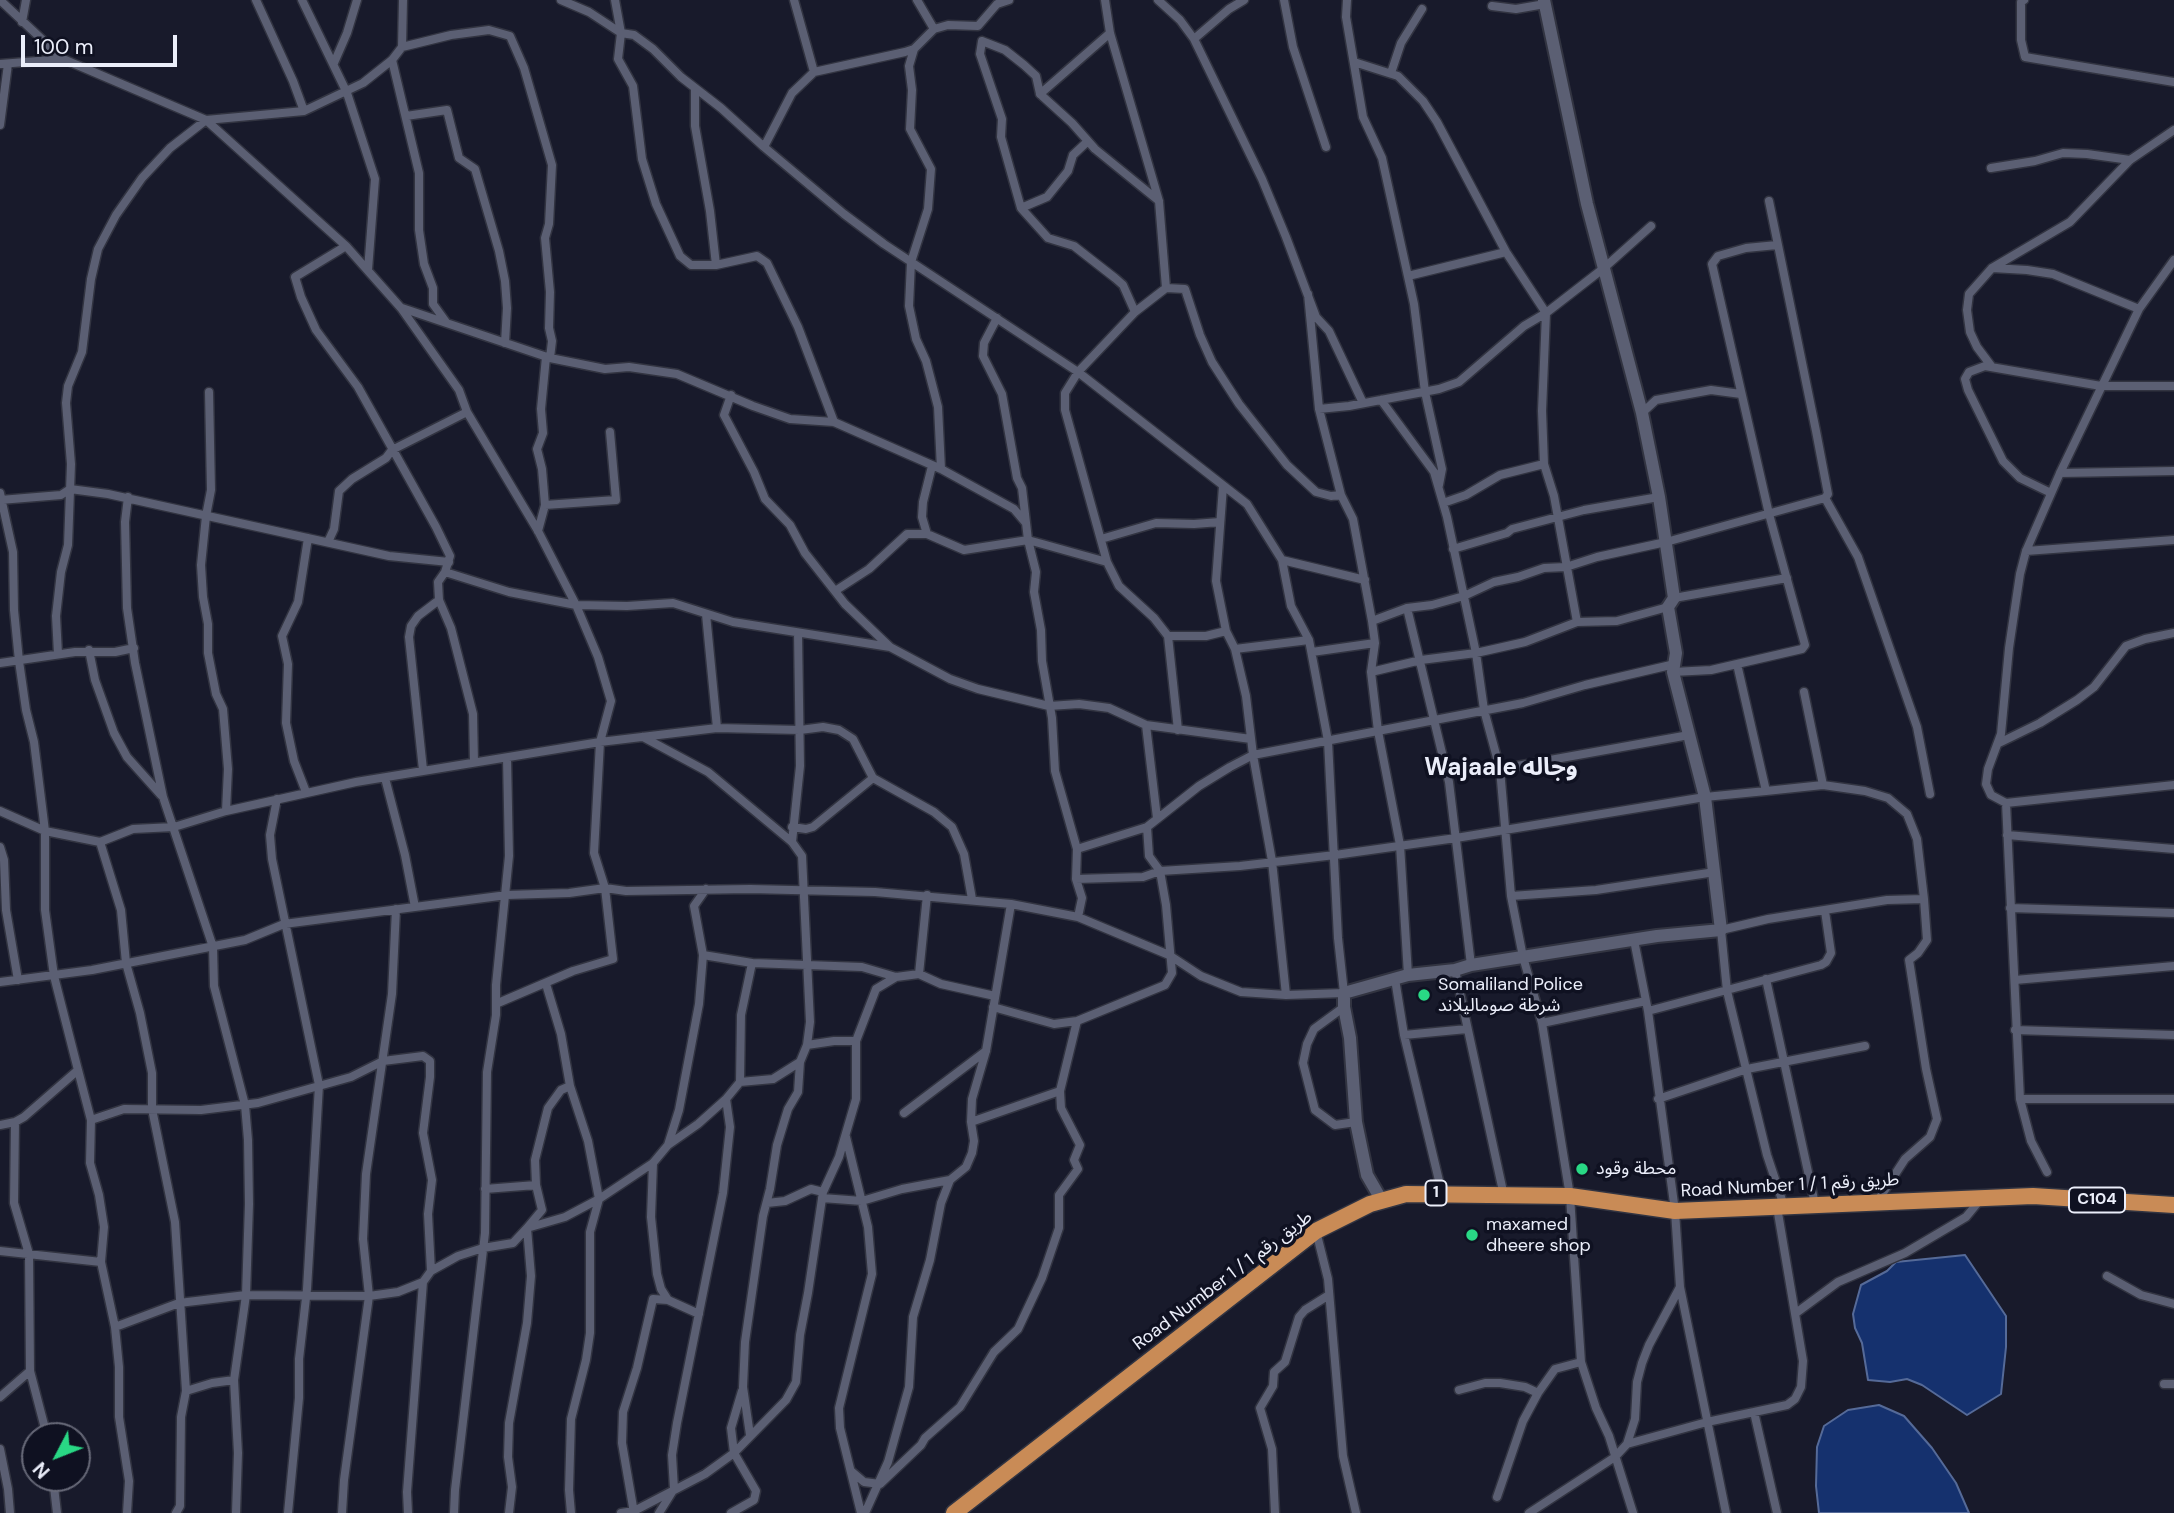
<!DOCTYPE html>
<meta charset="utf-8">
<style>
body{margin:0}
#map{position:relative;width:2174px;height:1513px;overflow:hidden;background:#181a2b;font-family:"DM Sans",sans-serif}
canvas{display:block}
.north{position:absolute;left:21px;top:1422px;width:70px;height:70px;box-sizing:border-box;background:#0f1121;border:2px solid #676978;border-radius:50%;rotate:228deg;font-size:19px;font-weight:700;line-height:28px;text-align:center;color:#ebeefa}
.north::after{content:'';display:block;margin:auto;width:24px;height:32px;background:#29d885;clip-path:polygon(50% 0,100% 100%,50% 72%,0 100%)}
.scale{position:absolute;left:21px;top:35px;width:156px;height:32px;box-sizing:border-box;border:4px solid #ebeefa;border-top:0;padding-left:9px;font-size:21px;line-height:24px;white-space:nowrap;color:#ebeefa;-webkit-text-stroke:5px #0f1121;paint-order:stroke}
</style>
<div id="map">
<canvas width="2174" height="1513"></canvas>
<div class="north">N</div>
<div class="scale">100 m</div>
</div>
<script>
const c = document.querySelector('canvas').getContext('2d');
c.lineJoin = 'round';
function fillPath(path, color) {
  c.fillStyle = color;
  c.fill(path, 'evenodd');
}
function shape(rows) {
  const path = new Path2D();
  for (const r of rows) {
    path.moveTo(r[0], r[1]);
    for (let i = 2; i < r.length; i += 2) path.lineTo(r[i], r[i + 1]);
  }
  return path;
}
function strokePath(path, color, width, dash) {
  c.strokeStyle = color;
  c.lineWidth = width;
  c.lineCap = dash ? 'butt' : 'round';
  c.setLineDash(dash || []);
  c.stroke(path);
}
function label(font, color, halo, rows, align = 'center') {
  c.font = font + ' "DM Sans","Noto Sans Arabic",sans-serif';
  c.lineWidth = 7;
  c.setLineDash([]);
  c.textBaseline = 'middle';
  c.strokeStyle = halo;
  c.fillStyle = color;
  for (const [text, x, y, turn = 0] of rows) {
    c.save();
    c.translate(x, y);
    c.rotate((+turn || 0) * Math.PI / 180);
    c.textAlign = isNaN(turn) ? turn : align;
    if (halo) c.strokeText(text, 0, 0);
    c.fillText(text, 0, 0);
    c.restore();
  }
}
const water = shape([
 [1965,1255,2006,1316,2006,1347,2001,1394,1967,1415,1922,1385,1907,1379,1890,1382,1868,1380,1862,1343,1855,1328,1853,1314,1861,1285,1887,1271,1896,1262,1965,1255],
 [1879,1405,1904,1416,1932,1448,1956,1483,1969,1513,1819,1513,1816,1486,1817,1447,1824,1426,1848,1410,1879,1405]
]);
const street = shape([
 [0,0,63,59],
 [256,0,293,81,304,111],
 [302,0,347,93,375,179,368,270],
 [561,0,589,12,621,33,634,35,653,49,681,77,721,108,764,147,844,214,884,244,1078,372,1247,504,1282,560,1365,580],
 [615,0,621,33,618,59,633,86,642,159,656,204,680,256,691,265,716,265,757,256,767,263,798,327,834,422],
 [794,0,814,72],
 [917,0,934,29],
 [1105,0,1110,33,1159,201,1166,288,1185,289,1200,335,1212,362,1239,404,1287,465,1316,492,1331,496,1341,495],
 [1158,0,1180,20,1194,39,1262,179,1286,237,1316,317,1329,331,1363,403],
 [1284,0,1293,47,1326,147],
 [1347,0,1346,17,1363,117,1382,158,1414,304,1425,392,1442,469,1439,485],
 [2024,0,2021,2,2021,40,2025,57,2174,82],
 [1492,6,1516,9,1545,4],
 [22,22,26,0],
 [1194,39,1229,9,1244,0],
 [402,47,451,35,489,30,510,36,524,68,552,165,549,224,545,238,550,292,549,328,552,341,550,358],
 [914,49,909,66,912,90,910,129,931,169,928,209,911,262,909,306,916,339,926,361,938,407,941,469],
 [392,60,419,173,419,230,424,264,433,288,433,304,446,322],
 [1354,62,1398,76,1423,101,1437,122,1506,252,1546,313,1542,411,1544,464,1554,496,1577,622],
 [334,63,347,33,357,0],
 [0,64,63,59,206,120,346,246,401,308,459,390,467,412,538,531,576,605,598,657,611,701,600,742,594,853,605,888,613,959,573,971,498,1003],
 [1391,73,1401,43,1422,9],
 [695,89,695,126,710,211,716,265],
 [1040,94,1110,33],
 [406,116,447,110,459,158,475,169,499,251,505,281,507,308,505,343],
 [0,125,8,64],
 [764,147,792,93,814,72,905,52,914,49,934,29,948,25,978,26,997,4,1009,0],
 [1991,168,2035,161,2063,153,2087,154,2130,160],
 [1021,208,1047,197,1068,171,1073,155,1088,141],
 [346,246,295,277,301,297,316,330,358,387,436,527,450,556,445,572,438,582,439,600,451,628,473,714,474,762],
 [2174,260,2139,309,2060,473,2026,551,2020,574,2009,648,2001,734,1988,769,1986,784,1991,795,2006,803,2174,785],
 [1992,268,2027,270,2053,274,2139,309],
 [1408,276,1506,252],
 [1308,294,1319,409,1341,495,1353,519,1372,621,1375,643,1371,672,1378,731,1400,845,1408,975],
 [402,308,550,358,605,369,629,367,677,374,753,406,790,419,834,422,941,469,1014,509,1025,522],
 [1135,312,1123,285,1115,278,1074,246,1048,238,1021,208,1001,137,1002,119,980,54,982,41,1005,50,1024,65,1036,76,1040,94,1072,123,1095,149,1159,201],
 [997,318,984,343,983,356,1002,394,1017,478,1022,488,1028,540,1036,572,1034,592,1041,630,1042,661,1052,718,1055,771,1077,849,1076,879,1082,898,1078,917],
 [1992,367,1977,347,1970,332,1967,310,1969,294,1992,268,2070,222,2130,160,2174,130],
 [209,392,211,490,206,516,201,565,203,597,208,624,208,653,216,694,223,709,228,769,226,811],
 [731,395,724,415,754,472,765,499,790,525,805,553,845,604,890,647,950,679,978,689,1049,706,1079,704,1109,708,1146,725,1251,739],
 [1381,400,1434,472,1447,517,1476,653,1484,710,1500,769,1511,896,1523,957,1542,1023,1570,1196,1581,1362,1596,1408,1609,1436,1633,1513],
 [1319,409,1349,406,1439,389,1459,382,1524,326,1546,313,1604,268,1651,226],
 [1642,413,1656,400,1711,390,1741,394],
 [2060,473,2174,471],
 [1223,486,1216,581,1226,631,1235,649,1246,696,1253,755,1272,861,1286,995],
 [0,493,13,552,14,610,19,661,26,710,34,742,45,831,45,910,54,976,78,1070],
 [2051,493,2020,478,2003,461,1968,390,1965,379,1969,372,1985,366,2101,386,2174,386],
 [128,497,125,522,127,608,135,663,163,797,213,947,214,986,245,1105,248,1140,249,1204,246,1295,234,1380,238,1453,236,1513],
 [1825,498,1858,557,1917,727,1930,794],
 [0,500,61,495,70,489,108,494,389,556,449,562],
 [1443,503,1466,495,1500,475,1544,464],
 [545,505,616,500,610,432],
 [538,531,545,505,542,469,537,449,543,433,541,409,546,357],
 [927,534,964,550,1028,540,1107,562,1119,586,1154,618,1168,636,1206,636,1226,631],
 [1101,539,1156,523,1194,524,1220,522],
 [328,542,334,529,339,491,352,479,386,458,392,450,467,412],
 [1453,549,1507,533,1512,529,1584,510,1659,497],
 [2026,551,2174,540],
 [1107,562,1065,410,1065,393,1078,372,1135,312,1166,288],
 [445,572,509,592,576,605,627,606,673,603,733,622,890,647],
 [835,591,869,569,907,534,927,534,922,517,923,502,932,466],
 [1674,598,1787,578],
 [1407,608,1449,782,1471,965],
 [1372,621,1407,608,1432,605,1464,596,1494,582,1518,577,1544,568,1566,567,1597,557,1666,542,1825,498,1828,494,1816,431,1769,201],
 [1168,636,1178,730],
 [1235,649,1309,640],
 [89,650,95,680,114,733,127,757,161,795],
 [1312,652,1375,643],
 [58,654,56,616,61,572,68,545,71,464,66,403,68,386,82,352,91,279,98,249,116,215,142,178,170,148,206,120,304,111,363,83,392,60,402,47,403,0],
 [0,663,75,652,115,652,134,648],
 [1737,664,1766,791],
 [1371,672,1421,660,1476,653,1525,642,1577,622,1617,621,1668,607],
 [1673,672,1711,670,1802,649,1805,645,1769,514,1712,264,1718,256,1746,248,1777,245],
 [1804,692,1823,785],
 [1146,725,1157,818],
 [717,728,800,730,823,727,839,730,853,739,873,778,934,812,952,827,964,854,972,899],
 [643,737,708,772,792,842,802,856,810,1022,807,1045,800,1062,798,1092,788,1109,777,1145,770,1189,763,1216,745,1342,743,1387,750,1435],
 [1999,743,2040,723,2077,700,2094,687,2126,646,2145,639,2174,633],
 [1500,769,1689,735],
 [423,770,409,637,411,626,418,616,439,600],
 [385,778,405,855,415,907],
 [306,792,294,761,286,723,288,664,282,636,298,602,308,538],
 [277,799,270,835,272,859,319,1085,307,1289,299,1359,299,1398,288,1513],
 [2006,803,2020,1099,2031,1141,2047,1172],
 [0,811,45,831,100,842,133,829,174,827,226,811,356,782,600,742,717,728,706,614],
 [792,827,806,829,813,827,873,778],
 [2007,835,2174,849],
 [100,842,121,910,126,963,140,1013,152,1073,152,1109,175,1222,186,1391],
 [792,842,800,766,798,633],
 [0,847,4,860,6,910,18,980],
 [1077,849,1147,827],
 [1076,879,1143,877,1160,871,1240,866,1335,855,1456,838,1705,797,1766,791,1823,785,1865,791,1888,798,1907,814,1917,839,1924,899,1887,900,1768,919,1721,930,1727,991,1767,1155,1784,1206],
 [1511,896,1596,890,1715,872],
 [2010,908,2174,913],
 [1634,940,1646,1001],
 [703,955,752,963,862,967,896,977,919,974,941,984,995,996],
 [1455,970,1504,1196],
 [919,974,927,895],
 [1395,979,1404,1035,1442,1193],
 [1766,979,1815,1204],
 [2015,980,2174,966],
 [0,982,92,970,245,940,284,924,507,895,569,893,605,888,626,891,750,889,875,892,1011,904,1078,917,1169,955,1201,976,1241,992,1286,995,1344,993,1338,938,1328,741,1309,640,1291,606,1282,560],
 [546,984,561,1034,570,1086,588,1141,599,1199,590,1232,590,1333,586,1360,571,1419,569,1490,571,1513],
 [993,1007,1054,1024,1077,1021,1165,985,1172,973,1166,905,1160,871,1149,856,1147,827,1199,786,1230,767,1253,755,1523,703,1585,685,1675,664],
 [1344,1007,1314,1029,1307,1044,1303,1063,1315,1110,1335,1125,1356,1122],
 [1542,1023,1646,1001,1648,1011,1821,965,1826,962,1831,953,1825,911],
 [2015,1030,2174,1035],
 [1404,1035,1467,1029],
 [807,1045,834,1041,856,1041],
 [740,1082,773,1079,800,1062],
 [1658,1099,1747,1069,1865,1046],
 [2020,1099,2174,1099],
 [904,1113,986,1051],
 [91,1120,90,1163,99,1195,104,1227,101,1262],
 [15,1122,14,1203,29,1254,30,1371,47,1436],
 [971,1122,1060,1091],
 [0,1125,15,1122,24,1117,78,1070,91,1120,124,1109,201,1110,258,1103,351,1077,383,1061,423,1056,430,1061,430,1077,423,1133,432,1180,428,1214,431,1271,423,1282,407,1492,408,1513],
 [846,1137,868,1227,872,1274,839,1408,840,1428,861,1513],
 [668,1145,679,1110,699,1004,703,955,694,906,706,889],
 [653,1163,651,1217,657,1274,661,1289,668,1300],
 [485,1189,536,1185],
 [822,1198,862,1201,902,1189,950,1180],
 [1877,1202,1905,1159,1930,1137,1937,1119,1926,1069,1909,960,1918,953,1927,940,1924,899],
 [767,1203,785,1201,811,1189,823,1192],
 [1316,1231,1328,1279,1343,1456,1356,1513],
 [0,1251,101,1262,115,1327,119,1367,119,1417,129,1481,127,1513],
 [431,1271,458,1256,483,1248,513,1243,527,1228,565,1217,599,1199,653,1163,668,1145,698,1124,726,1099],
 [2107,1276,2141,1295,2174,1304],
 [1680,1287,1726,1513],
 [1796,1313,1838,1282,1905,1253,1966,1217,1980,1200],
 [115,1327,179,1303,246,1295,369,1296,398,1292,423,1282],
 [2164,1384,2174,1384],
 [1459,1390,1485,1383,1500,1383,1525,1387,1538,1393],
 [0,1397,30,1371],
 [1754,1412,1777,1513],
 [1627,1444,1707,1422,1787,1405,1795,1399,1801,1387,1803,1361,1777,1207],
 [0,1449,8,1489,10,1513],
 [851,1471,864,1482,880,1484,921,1445,925,1438,960,1407,994,1352,1018,1329,1042,1278,1059,1228,1059,1195,1078,1169,1074,1160,1080,1145,1061,1108,1060,1091,1077,1021],
 [53,1478,57,1513],
 [1497,1497,1523,1421,1538,1393,1555,1369,1581,1362],
 [176,1513,180,1506,181,1417,186,1391,212,1383,234,1380],
 [342,1513,344,1480,369,1296,363,1239,366,1174,392,994,396,909],
 [454,1513,455,1490,485,1233,487,1072,496,1015,496,985,509,856,507,758],
 [509,1513,512,1487,508,1457,509,1423,527,1323,531,1276,527,1228,542,1210,536,1185,535,1160,548,1108,561,1090,570,1086],
 [621,1513,634,1511,705,1474,734,1453,731,1428,742,1391],
 [634,1513,622,1443,623,1412,637,1368,653,1299,668,1300,699,1314],
 [659,1513,674,1489,672,1455,677,1423,723,1193,730,1127,726,1099,740,1082,741,1015,752,963],
 [731,1513,754,1500,756,1491,734,1453,786,1400,796,1382,800,1335,808,1293,823,1192,839,1157,856,1099,856,1041,876,989,896,977],
 [865,1513,888,1462,909,1387,913,1317,930,1260,941,1203,950,1180,966,1167,972,1153,974,1141,971,1122,972,1099,986,1051,1011,904],
 [1275,1513,1272,1449,1260,1408,1273,1386,1274,1372,1285,1362,1299,1317,1305,1310,1329,1295],
 [1529,1513,1615,1457,1627,1444,1635,1419,1637,1382,1642,1363,1649,1345,1680,1287,1675,1211,1648,1011]
]);
const secondary = shape([
 [1382,1201,1367,1175,1356,1122,1350,1038,1344,1007,1344,993,1408,975,1455,970,1471,965,1657,936,1721,930,1705,797,1673,672,1676,653,1668,607,1674,598,1659,497,1642,413,1587,204,1544,0]
]);
const highway = shape([
 [954,1513,1316,1231,1370,1204,1406,1194,1570,1196,1675,1211,2033,1196,2174,1205]
]);
const markers = [
 [1424,995,7,"#29d885"],
 [1582,1169,7,"#29d885"],
 [1472,1235,7,"#29d885"]
];
const shields = [
 [1436,1193,21],
 [2097,1200,56]
];
const shieldNames = [
 ["1",1436,1193],
 ["C104",2097,1200]
];
const poiNames = [
 ["Somaliland Police",1438,985],
 ["شرطة صوماليلاند",1438,1006],
 ["محطة وقود",1596,1169],
 ["maxamed",1486,1225],
 ["dheere shop",1486,1246]
];
const streetNames = [
 ["Road Number 1 / طريق رقم 1",1790,1186,-3],
 ["Road Number 1 / طريق رقم 1",1223,1281,-37]
];
const districtNames = [
 ["Wajaale وجاله",1501,769]
];
fillPath(water, '#15316e');
strokePath(water, '#556a98', 2);
strokePath(street, '#323441', 11);
strokePath(secondary, '#323441', 16);
strokePath(highway, '#323441', 19);
strokePath(street, '#5b5f73', 8);
strokePath(secondary, '#5b5f73', 12);
strokePath(highway, '#c98b56', 16);
for (const [x, y, r, color] of markers) {
  const dot = new Path2D();
  dot.arc(x, y, r, 0, 2 * Math.PI);
  c.fillStyle = color;
  c.fill(dot);
  strokePath(dot, '#0f1121', 2.5);
}
for (const [x, y, w] of shields) {
  const box = new Path2D();
  box.roundRect(x - w / 2, y - 12.5, w, 25, 5);
  c.fillStyle = '#0f1121';
  c.fill(box);
  strokePath(box, '#ebeefa', 2);
}
label('bold 16px', '#ebeefa', null, shieldNames);
label('18px', '#ebeefa', '#0f1121', poiNames, 'left');
label('18px', '#ebeefa', '#0f1121', streetNames);
label('bold 24px', '#ebeefa', '#0f1121', districtNames);
</script>
